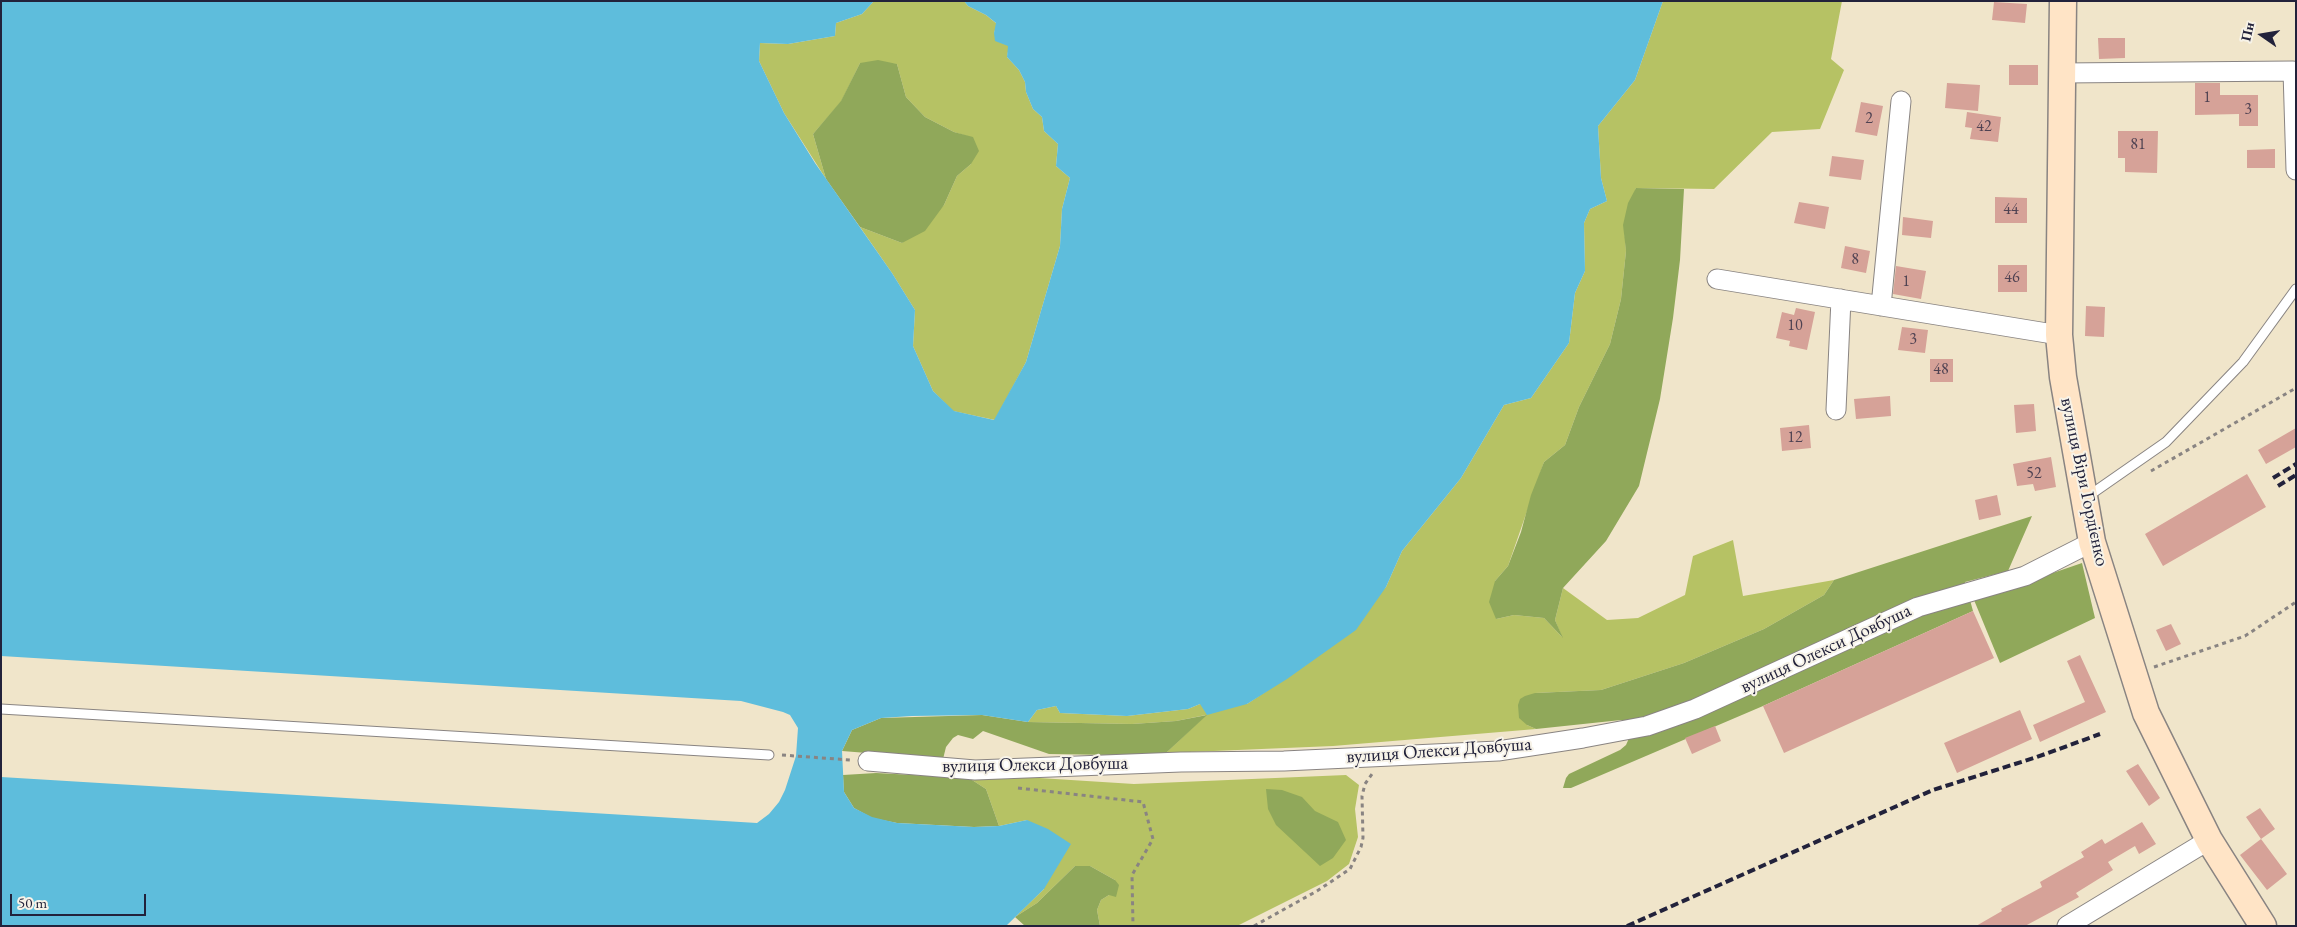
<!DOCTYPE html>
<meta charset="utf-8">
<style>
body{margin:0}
#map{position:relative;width:2297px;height:927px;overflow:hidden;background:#f0e5ca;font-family:"EB Garamond",serif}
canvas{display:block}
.frame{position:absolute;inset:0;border:2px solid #22223b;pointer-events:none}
.north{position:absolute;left:2237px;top:10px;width:50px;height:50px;-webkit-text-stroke:4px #f7f3e8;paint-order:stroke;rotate:283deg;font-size:14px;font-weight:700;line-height:20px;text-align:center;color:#22223b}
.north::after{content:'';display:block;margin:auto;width:18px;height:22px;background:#22223b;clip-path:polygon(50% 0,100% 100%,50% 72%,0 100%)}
.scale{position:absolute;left:10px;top:894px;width:136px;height:22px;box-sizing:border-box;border:2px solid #22223b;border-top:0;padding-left:6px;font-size:15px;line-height:18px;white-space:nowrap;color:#22223b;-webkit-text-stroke:4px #f7f3e8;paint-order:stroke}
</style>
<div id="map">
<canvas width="2297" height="927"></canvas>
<div class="frame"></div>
<div class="north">Пн</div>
<div class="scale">50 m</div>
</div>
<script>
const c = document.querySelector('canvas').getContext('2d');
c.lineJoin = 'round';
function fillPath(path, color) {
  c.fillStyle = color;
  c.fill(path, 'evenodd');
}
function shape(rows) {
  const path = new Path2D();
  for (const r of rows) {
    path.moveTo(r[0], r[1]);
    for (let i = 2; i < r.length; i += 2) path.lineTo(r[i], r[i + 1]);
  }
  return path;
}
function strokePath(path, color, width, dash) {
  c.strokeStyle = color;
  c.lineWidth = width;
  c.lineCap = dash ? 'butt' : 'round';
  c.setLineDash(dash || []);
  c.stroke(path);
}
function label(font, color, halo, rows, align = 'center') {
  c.font = font + ' "EB Garamond",serif';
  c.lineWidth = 4;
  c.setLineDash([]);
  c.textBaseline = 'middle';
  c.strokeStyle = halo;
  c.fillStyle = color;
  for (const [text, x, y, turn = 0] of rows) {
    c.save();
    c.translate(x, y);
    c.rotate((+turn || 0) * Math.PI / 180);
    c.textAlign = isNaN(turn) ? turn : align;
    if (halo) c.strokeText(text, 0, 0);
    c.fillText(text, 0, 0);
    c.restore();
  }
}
const green = shape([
 [874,1,964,1,968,6,986,15,997,24,994,33,1009,46,1007,57,1019,70,1025,82,1026,92,1033,109,1042,117,1044,131,1058,144,1056,166,1070,178,1062,209,1060,246,1026,362,995,420,953,411,933,391,913,346,915,310,892,273,860,227,902,243,944,205,957,176,971,164,973,138,954,132,925,117,906,97,897,64,860,63,841,102,813,134,826,179,784,113,759,61,760,43,788,44,835,36,836,23,862,14],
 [1663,1,1842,1,1831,59,1844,70,1820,129,1772,132,1714,189,1636,188,1624,224,1626,251,1621,299,1610,344,1579,407,1565,445,1544,462,1508,566,1495,581,1496,619,1514,615,1544,618,1562,637,1555,620,1563,588,1607,620,1638,618,1685,595,1693,556,1733,540,1743,596,1834,580,1824,595,1764,629,1684,663,1601,690,1535,693,1527,725,1536,729,1333,746,1166,753,1206,715,1176,721,1132,724,1028,722,1037,710,1056,706,1060,713,1127,716,1188,709,1200,704,1247,704,1307,664,1386,587,1402,551,1461,478,1504,405,1531,398,1569,343,1575,293,1585,271,1584,223,1590,209,1607,201,1601,178,1598,126,1635,80],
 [992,775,1134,784,1346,775,1359,785,1355,809,1358,837,1349,864,1327,881,1237,926,1100,926,1097,910,1101,900,1109,895,1115,880,1090,866,1075,866,1037,903,1015,917,1044,889,1027,820,999,826,986,789,969,778]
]);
const forest = shape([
 [878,60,897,64,906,97,925,117,954,132,973,137,979,151,971,164,957,176,944,205,925,231,902,243,860,227,826,179,813,134,841,101,860,63],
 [1636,188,1684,189,1680,260,1673,318,1660,399,1639,486,1606,541,1563,588,1555,620,1563,638,1544,618,1514,615,1496,619,1489,602,1495,581,1508,566,1521,532,1531,495,1544,462,1565,445,1579,407,1610,344,1621,299,1626,251,1623,225,1628,203],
 [2032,516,2008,571,1965,582,1973,611,1763,706,1571,788,1563,788,1566,778,1569,774,1620,750,1626,745,1630,736,1627,722,1621,720,1536,729,1527,725,1519,718,1518,705,1520,699,1525,696,1535,693,1601,690,1684,663,1764,629,1824,595,1834,580],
 [2082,563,2095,618,2000,663,1974,600],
 [982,715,1028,722,1132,724,1176,721,1207,715,1166,753,1112,755,1049,754,983,731,973,739,958,735,953,738,946,747,943,759,842,751,852,730,881,718],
 [876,773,969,778,986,789,999,826,974,827,897,823,872,818,854,808,844,792,843,775],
 [1266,789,1282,790,1302,797,1315,811,1338,822,1346,840,1333,858,1320,866,1276,825,1268,809],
 [1075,866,1090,866,1115,880,1119,885,1116,897,1109,895,1101,900,1097,910,1100,926,1025,926,1015,917,1037,903]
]);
const water = shape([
 [1,1,874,1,862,14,836,23,835,36,788,44,760,43,759,61,784,113,815,163,892,273,915,310,913,346,933,391,954,411,994,420,1026,362,1060,246,1062,209,1070,178,1056,166,1058,144,1044,131,1042,117,1033,109,1026,92,1025,82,1019,70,1007,57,1008,46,995,41,994,33,996,23,986,15,968,6,964,1,1663,1,1635,80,1598,126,1601,178,1607,201,1590,209,1584,223,1585,271,1575,293,1569,343,1531,398,1504,405,1461,478,1402,551,1386,587,1356,630,1287,679,1247,704,1207,715,1200,704,1188,709,1127,716,1060,713,1056,706,1037,710,1028,722,982,715,912,716,881,718,852,730,842,751,844,792,854,808,872,817,897,823,974,827,999,826,1027,820,1048,829,1071,844,1044,889,1006,926,1,926,1,777,757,823,769,814,779,802,785,790,796,756,798,728,790,715,783,712,741,701,1,656]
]);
const building = shape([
 [1994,2,2027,4,2025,23,1992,20],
 [2098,38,2125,38,2125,58,2099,59],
 [2009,65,2038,65,2038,85,2009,85],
 [1947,83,1980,85,1978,111,1945,108],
 [2195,83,2220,83,2220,95,2258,95,2258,126,2239,126,2239,114,2195,115],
 [1861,102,1883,106,1877,136,1855,132],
 [1967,112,2001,117,1998,142,1970,139,1972,128,1965,127],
 [2118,131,2158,131,2157,173,2125,172,2125,158,2118,158],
 [2275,149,2275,168,2247,168,2247,150],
 [1832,156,1864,160,1861,180,1829,176],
 [1995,197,2027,198,2027,223,1995,223],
 [1799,202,1829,207,1825,229,1794,223],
 [1903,217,1933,221,1931,238,1902,235],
 [1845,246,1870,251,1866,273,1841,268],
 [1998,265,2027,265,2027,292,1998,292],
 [1896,266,1926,271,1921,299,1893,294],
 [2086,306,2105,307,2104,337,2085,336],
 [1796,308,1815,312,1807,350,1789,346,1790,341,1776,338,1782,312,1794,315],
 [1902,327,1928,330,1925,353,1898,350],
 [1930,359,1953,359,1953,382,1930,382],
 [1890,396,1891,416,1856,419,1854,399],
 [2034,404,2036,431,2016,433,2014,405],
 [1809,425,1811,448,1782,451,1780,428],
 [2296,428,2296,447,2266,464,2258,450],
 [2051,457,2056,487,2035,491,2033,484,2017,486,2013,464],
 [2247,474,2266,507,2163,566,2145,534],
 [1997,495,2001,515,1979,520,1975,500],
 [1973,611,1994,658,1784,753,1763,706],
 [2171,624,2181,644,2166,651,2156,630],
 [2080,655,2106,712,2040,742,2033,725,2085,702,2067,661],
 [2020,710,2032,739,1957,773,1944,743],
 [1715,726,1721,741,1692,754,1685,738],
 [2138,764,2160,798,2149,806,2126,771],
 [2260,808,2275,829,2261,839,2246,817],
 [2142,822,2156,844,2139,854,2135,846,2108,862,2113,870,2076,893,2079,897,2025,926,1976,926,2002,911,2001,909,2042,887,2040,882,2084,857,2081,852,2102,839,2105,844],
 [2261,839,2287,874,2267,890,2240,855]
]);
const path = shape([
 [2151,471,2296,388],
 [2154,667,2245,636,2296,602],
 [782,755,850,760],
 [1018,788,1143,802,1153,839,1132,875,1133,926],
 [1254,926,1317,891,1350,869,1361,847,1363,838,1362,796,1365,784,1372,774]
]);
const lane = shape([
 [2087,497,2166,442,2243,362,2296,289],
 [1,709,769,755]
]);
const street = shape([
 [2062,73,2293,71,2296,170],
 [1717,279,2059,335],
 [1881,306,1901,101],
 [1836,410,1841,299],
 [868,761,975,770,1181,762,1284,761,1498,751,1583,738,1647,726,1695,709,1918,607,2025,576,2092,542],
 [2067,926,2209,840]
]);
const secondary = shape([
 [2063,1,2059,335,2063,377,2092,542,2146,713,2209,840,2263,926]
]);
const rail = shape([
 [2273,478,2296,464],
 [2278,486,2296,475],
 [1627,926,1933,790,2037,757,2100,734]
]);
const numberNames = [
 ["1",2207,98],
 ["3",2248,110],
 ["2",1869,119],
 ["42",1984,127],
 ["81",2138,145],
 ["44",2011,210],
 ["8",1855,260],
 ["46",2012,278],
 ["1",1906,282],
 ["10",1795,326],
 ["3",1913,340],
 ["48",1941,370],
 ["12",1795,438],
 ["52",2034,474]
];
const streetNames = [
 ["вулиця Віри Гордієнко",2084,482,78],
 ["вулиця Олекси Довбуша",1826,649,-25],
 ["вулиця Олекси Довбуша",1439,751,-4],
 ["вулиця Олекси Довбуша",1035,765,-1]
];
fillPath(green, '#b6c264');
fillPath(forest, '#90a85a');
fillPath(water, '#5ebddc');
fillPath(building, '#d6a298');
strokePath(lane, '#898482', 11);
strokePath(street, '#898482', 21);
strokePath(secondary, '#898482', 29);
strokePath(path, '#898482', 3, [4, 4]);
strokePath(lane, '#fff', 9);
strokePath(street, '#fff', 19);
strokePath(secondary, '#ffe4c6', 26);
strokePath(rail, '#22223b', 4, [8, 4]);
label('16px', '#4f4252', null, numberNames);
label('19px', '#22223b', '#f7f3e8', streetNames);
</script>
